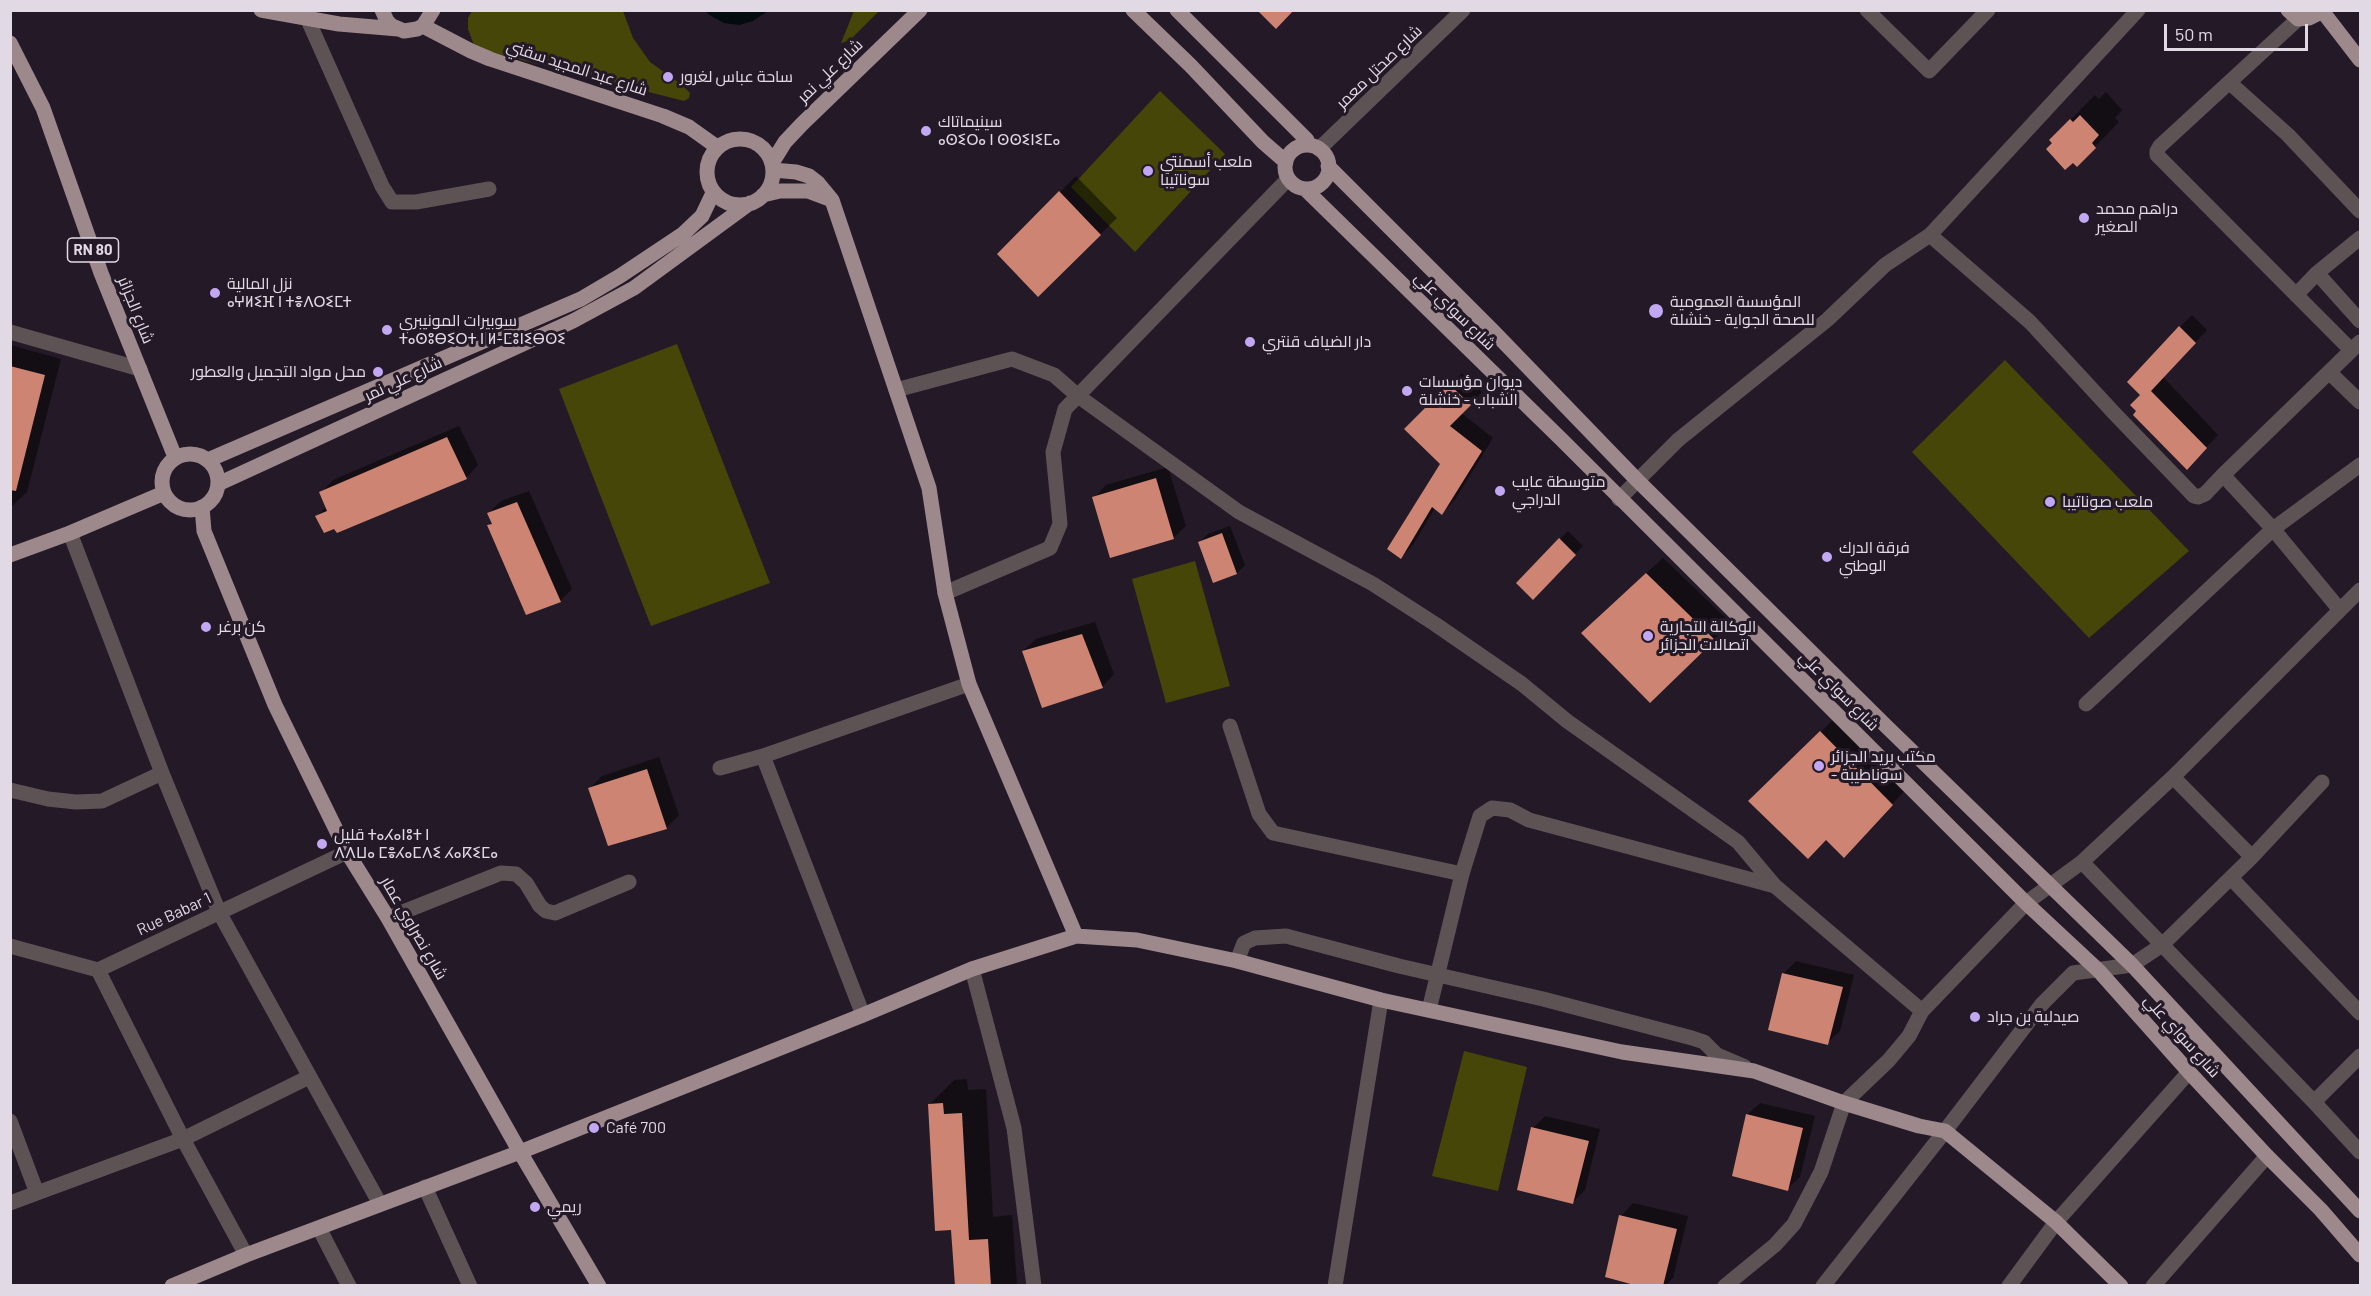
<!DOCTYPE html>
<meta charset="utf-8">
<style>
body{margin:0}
#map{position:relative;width:2371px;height:1296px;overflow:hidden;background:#241927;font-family:Barlow,sans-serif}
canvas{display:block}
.frame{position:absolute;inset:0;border:12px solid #e1d9e3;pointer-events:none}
.scale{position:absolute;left:2164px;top:24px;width:144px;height:27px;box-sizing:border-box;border:3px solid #e1d9e3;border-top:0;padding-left:8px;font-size:18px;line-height:21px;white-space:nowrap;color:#e1d9e3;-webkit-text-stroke:4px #241927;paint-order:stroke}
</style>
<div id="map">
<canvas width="2371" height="1296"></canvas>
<div class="frame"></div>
<div class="scale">50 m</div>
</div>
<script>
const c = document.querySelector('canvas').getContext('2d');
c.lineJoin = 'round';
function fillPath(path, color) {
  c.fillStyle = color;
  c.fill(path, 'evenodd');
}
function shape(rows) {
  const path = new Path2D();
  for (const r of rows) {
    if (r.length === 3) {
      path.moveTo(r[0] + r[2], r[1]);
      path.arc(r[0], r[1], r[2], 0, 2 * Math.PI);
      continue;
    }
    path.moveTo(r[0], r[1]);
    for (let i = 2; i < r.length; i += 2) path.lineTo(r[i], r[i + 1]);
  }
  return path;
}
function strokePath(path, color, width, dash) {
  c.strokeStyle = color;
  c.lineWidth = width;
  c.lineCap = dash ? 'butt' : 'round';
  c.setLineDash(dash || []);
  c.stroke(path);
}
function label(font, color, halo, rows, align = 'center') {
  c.font = font + ' Barlow,Cairo,"Noto Sans Tifinagh",sans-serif';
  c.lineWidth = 6;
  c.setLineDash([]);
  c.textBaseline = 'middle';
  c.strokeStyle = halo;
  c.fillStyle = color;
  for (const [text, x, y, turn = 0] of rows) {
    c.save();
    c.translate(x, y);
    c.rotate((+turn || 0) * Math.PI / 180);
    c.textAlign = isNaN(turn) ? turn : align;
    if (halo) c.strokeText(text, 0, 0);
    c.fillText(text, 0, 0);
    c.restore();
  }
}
const green = shape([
 [472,11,623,11,633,38,650,62,682,85,690,93,689,98,684,101,475,48,468,29,468,18],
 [854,11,879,11,850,40,841,43],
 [1160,91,1225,154,1135,252,1071,187],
 [677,344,770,583,651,626,559,389],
 [2005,360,2189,551,2089,638,1912,452],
 [1195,561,1230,686,1166,703,1132,579],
 [1464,1051,1527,1067,1498,1191,1432,1176]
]);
const water = shape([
 [705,11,768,11,753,21,739,25,724,23,711,16]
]);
const shadow = shape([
 [2106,92,2122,110,2115,118,2119,122,2077,165,2051,140,2095,95,2099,99],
 [1076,176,1117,218,1038,295,999,254],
 [2192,315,2207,330,2163,377,2218,435,2199,455,2142,395,2180,327],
 [10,345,61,359,27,492,10,508],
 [1462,373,1482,392,1461,413,1493,438,1454,501,1442,513,1435,508,1413,545,1401,557,1442,464,1406,429],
 [459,426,478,465,466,478,335,527,317,516,327,506,321,493,333,480],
 [1168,467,1186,526,1173,538,1094,498,1106,485],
 [529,491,572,589,560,601,489,526,493,522,489,513,501,501],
 [1230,526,1245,565,1237,573,1214,581,1200,542,1208,534],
 [1568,531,1583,546,1533,598,1518,582],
 [1663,558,1731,623,1714,639,1599,616],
 [1095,622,1114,674,1102,687,1023,651,1036,639],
 [1837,716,1908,787,1860,839,1826,838,1750,801],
 [659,757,679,815,666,828,590,788,602,776],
 [1796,961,1854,975,1840,1031,1827,1043,1783,974],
 [967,1079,968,1090,986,1089,993,1217,1012,1215,1017,1286,956,1286,953,1228,929,1105,954,1080],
 [1760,1103,1815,1116,1800,1177,1787,1189,1747,1115],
 [1545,1116,1600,1129,1585,1190,1573,1202,1533,1128],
 [1633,1203,1688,1216,1673,1278,1665,1286,1644,1286,1621,1216]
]);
const building = shape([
 [1257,10,1294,10,1276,29],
 [2080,115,2099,135,2092,143,2096,148,2077,167,2073,163,2065,170,2046,149,2052,143,2049,140,2070,119,2073,122],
 [1059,191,1101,235,1038,297,997,254],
 [2179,326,2196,343,2151,391,2207,448,2187,470,2133,415,2136,411,2130,405,2140,395,2127,382],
 [10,366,45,375,16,491,10,490],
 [1449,384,1471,405,1450,426,1482,451,1442,515,1432,507,1401,559,1387,549,1440,464,1404,429],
 [447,437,467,479,337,533,334,529,324,533,315,516,327,511,319,492],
 [1156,478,1174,539,1110,558,1092,497],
 [517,502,561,602,526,615,487,525,492,524,487,513],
 [1222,533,1237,574,1213,583,1198,542],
 [1559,538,1576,555,1533,600,1516,583],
 [1646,573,1715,640,1650,703,1581,633],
 [1082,634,1103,688,1042,708,1022,651],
 [1820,731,1893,805,1844,858,1826,840,1808,859,1748,801],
 [647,769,667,829,608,846,588,788],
 [1782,973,1843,987,1828,1045,1768,1030],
 [943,1103,944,1114,962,1113,969,1240,988,1239,991,1286,955,1286,951,1230,935,1231,928,1104],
 [1746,1114,1803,1128,1788,1191,1732,1176],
 [1531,1127,1589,1141,1573,1204,1517,1190],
 [1619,1215,1677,1229,1663,1286,1638,1286,1605,1277]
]);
const minor = shape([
 [1867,10,1929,71,1988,10],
 [2298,19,2160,146,2157,151,2157,155,2351,350],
 [308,20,382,186,392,202,416,202,489,189],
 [2230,83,2288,135,2360,211],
 [1319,149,1463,10],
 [1930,235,2030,322,2114,413,2194,496,2198,497,2205,494,2223,475],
 [2317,273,2360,321],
 [2296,295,2317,273,2360,238],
 [10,332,140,369],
 [2330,373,2360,402],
 [896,390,1012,359,1054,375,1078,396,1239,512,1373,584,1435,624,1522,684,1567,721,1738,842,1775,886,1922,1011],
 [1619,499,1678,440,1827,320,1885,265,1930,235,2138,10],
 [70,533,162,773,219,912,380,1204],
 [945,593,1050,548,1060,524,1053,452,1065,409,1288,179],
 [2340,610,2273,529,2223,475,2360,342],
 [2086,704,2273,529,2360,465],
 [1230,726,1259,814,1273,833,1462,874],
 [763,756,863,1015],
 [720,768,763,756,969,684],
 [2173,777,2252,857],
 [10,790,48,799,76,802,102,801,162,773],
 [2082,862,2314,1102,2360,1152],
 [2231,878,2360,1013],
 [388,918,501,873,516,874,526,883,540,906,546,911,555,913,629,882],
 [10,946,98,970,347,852],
 [1237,961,1244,943,1255,938,1286,936,1399,966,1543,999,1692,1038,1704,1042,1717,1055,1745,1067],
 [972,969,1014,1128,1034,1286],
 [98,970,183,1139,246,1255],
 [1429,1010,1462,874,1480,816,1492,808,1510,810,1529,820,1775,886],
 [2314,1102,2360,1056],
 [10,1121,37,1193],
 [425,1187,470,1286],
 [10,1203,183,1139,309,1077],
 [319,1228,349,1286],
 [1335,1286,1381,1000],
 [1725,1286,1775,1245,1794,1224,1821,1172,1844,1103,1889,1060,1909,1036,1922,1011,2026,903,2082,862,2173,777,2360,590],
 [1823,1286,1945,1131,2042,1004,2073,973,2132,965,2162,945,2252,857,2322,782],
 [2009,1286,2056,1222,2189,1072],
 [2153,1286,2267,1156]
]);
const major = shape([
 [261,10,339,24,398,29],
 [382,10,387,21,392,26,404,31,417,29,423,26,433,10],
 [1133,10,1191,66,1263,142,1286,162],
 [1177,10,1307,140,1307,145],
 [2288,10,2298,19,2309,18,2325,10],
 [2323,12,2360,60],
 [423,26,471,51,490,59,663,116,689,127,717,147],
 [10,43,43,108,101,273,175,457],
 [740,172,33],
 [1307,167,22],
 [772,163,785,142,802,124,920,10],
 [1328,166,1493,331,1637,480,1887,727,2132,965,2360,1211],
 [773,170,796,172,809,176,818,183,832,200,929,488,945,593,969,684,1076,936],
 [1305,189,1562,440,2026,903,2099,971,2189,1072,2267,1156,2321,1210,2360,1255],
 [763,195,780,191,808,191,832,200],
 [190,482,28],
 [208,460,581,299,620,276,683,234,702,216,713,193],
 [218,484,573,321,634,288,750,203],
 [202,507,204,531,275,705,347,852,388,918,520,1152,599,1286],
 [10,555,70,533,164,493],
 [172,1286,246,1255,520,1152,863,1015,972,969,1076,936,1137,940,1237,961,1381,1000,1622,1052,1754,1071,1844,1103,1919,1126,1945,1131,2056,1222,2121,1286]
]);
const markers = [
 [668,77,6,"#c2a7f2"],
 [926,131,6,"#c2a7f2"],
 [1148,171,6,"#c2a7f2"],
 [2084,218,6,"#c2a7f2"],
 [215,293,6,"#c2a7f2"],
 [1656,311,8,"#c2a7f2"],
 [387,330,6,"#c2a7f2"],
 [1250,342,6,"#c2a7f2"],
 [378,372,6,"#c2a7f2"],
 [1407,391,6,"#c2a7f2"],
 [1500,491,6,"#c2a7f2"],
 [2050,502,6,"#c2a7f2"],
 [1827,557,6,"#c2a7f2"],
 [206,627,6,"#c2a7f2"],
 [1648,636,6,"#c2a7f2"],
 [1819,766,6,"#c2a7f2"],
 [322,844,6,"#c2a7f2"],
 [1975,1017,6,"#c2a7f2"],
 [594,1128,6,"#c2a7f2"],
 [535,1207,6,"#c2a7f2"]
];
const shields = [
 [93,250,51]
];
const shieldNames = [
 ["RN 80",93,250]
];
const streetNames = [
 ["شارع صحتل معمر",1379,67,-44],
 ["شارع عبد المجيد سقني",577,68,18],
 ["شارع علي نمر",830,71,-44],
 ["شارع الجزائر",136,310,68],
 ["شارع سواي علي",1455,311,44],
 ["شارع علي نمر",403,379,-25],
 ["شارع سواي علي",1839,691,45],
 ["Rue Babar 1",174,914,-25],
 ["شارع نصراوي عمار",414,928,60],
 ["شارع سواي علي",2182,1036,48]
];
const poiNames = [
 ["ساحة عباس لغرور",680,77],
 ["سينيماتاك",938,122],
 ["ⴰⵙⵉⵔⴰ ⵏ ⵙⵙⵉⵏⵉⵎⴰ",938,140],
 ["ملعب أسمنتي",1160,162],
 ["سوناتيبا",1160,180],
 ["دراهم محمد",2096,209],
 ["الصغير",2096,227],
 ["نزل المالية",227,284],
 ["ⴰⵖⵍⵉⴼ ⵏ ⵜⴻⴷⵔⵉⵎⵜ",227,302],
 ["المؤسسة العمومية",1670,302],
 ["للصحة الجواية - خنشلة",1670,320],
 ["سوبيرات المونيبري",399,321],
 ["ⵜⴰⵙⵓⴱⵉⵔⵜ ⵏ ⵍ-ⵎⵓⵏⵉⴱⵔⵉ",399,339],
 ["دار الضياف قنتري",1262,342],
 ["محل مواد التجميل والعطور",366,372,"right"],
 ["ديوان مؤسسات",1419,382],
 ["الشباب - خنشلة",1419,400],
 ["متوسطة عايب",1512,482],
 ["الدراجي",1512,500],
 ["ملعب صوناتيبا",2062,502],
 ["فرقة الدرك",1839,548],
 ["الوطني",1839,566],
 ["كن برغر",218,627],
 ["الوكالة التجارية",1660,627],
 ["اتصالات الجزائر",1660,645],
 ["مكتب بريد الجزائر",1831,757],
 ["- سوناطيبة",1831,775],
 ["قليل ⵜⴰⵃⴰⵏⵓⵜ ⵏ",334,835],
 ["ⴷⴷⵡⴰ ⵎⴻⵃⴰⵎⴷⵉ ⵃⴰⴽⵉⵎⴰ",334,853],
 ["صيدلية بن جراد",1987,1017],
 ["Café 700",606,1128],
 ["ريمي",547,1207]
];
fillPath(green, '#454608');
fillPath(water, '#020b0d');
fillPath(shadow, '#0007');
fillPath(building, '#ce8472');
strokePath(minor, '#5d5355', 15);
strokePath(major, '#9d888c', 15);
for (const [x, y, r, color] of markers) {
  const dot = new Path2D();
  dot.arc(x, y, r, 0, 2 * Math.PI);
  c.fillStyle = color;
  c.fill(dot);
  strokePath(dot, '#241927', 2);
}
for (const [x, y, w] of shields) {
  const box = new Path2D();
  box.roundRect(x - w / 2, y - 12, w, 24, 4.5);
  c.fillStyle = '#241927';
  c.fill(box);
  strokePath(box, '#e1d9e3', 1.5);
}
label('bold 15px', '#e1d9e3', null, shieldNames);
label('16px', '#e1d9e3', '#241927', streetNames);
label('16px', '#e1d9e3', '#241927', poiNames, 'left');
</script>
